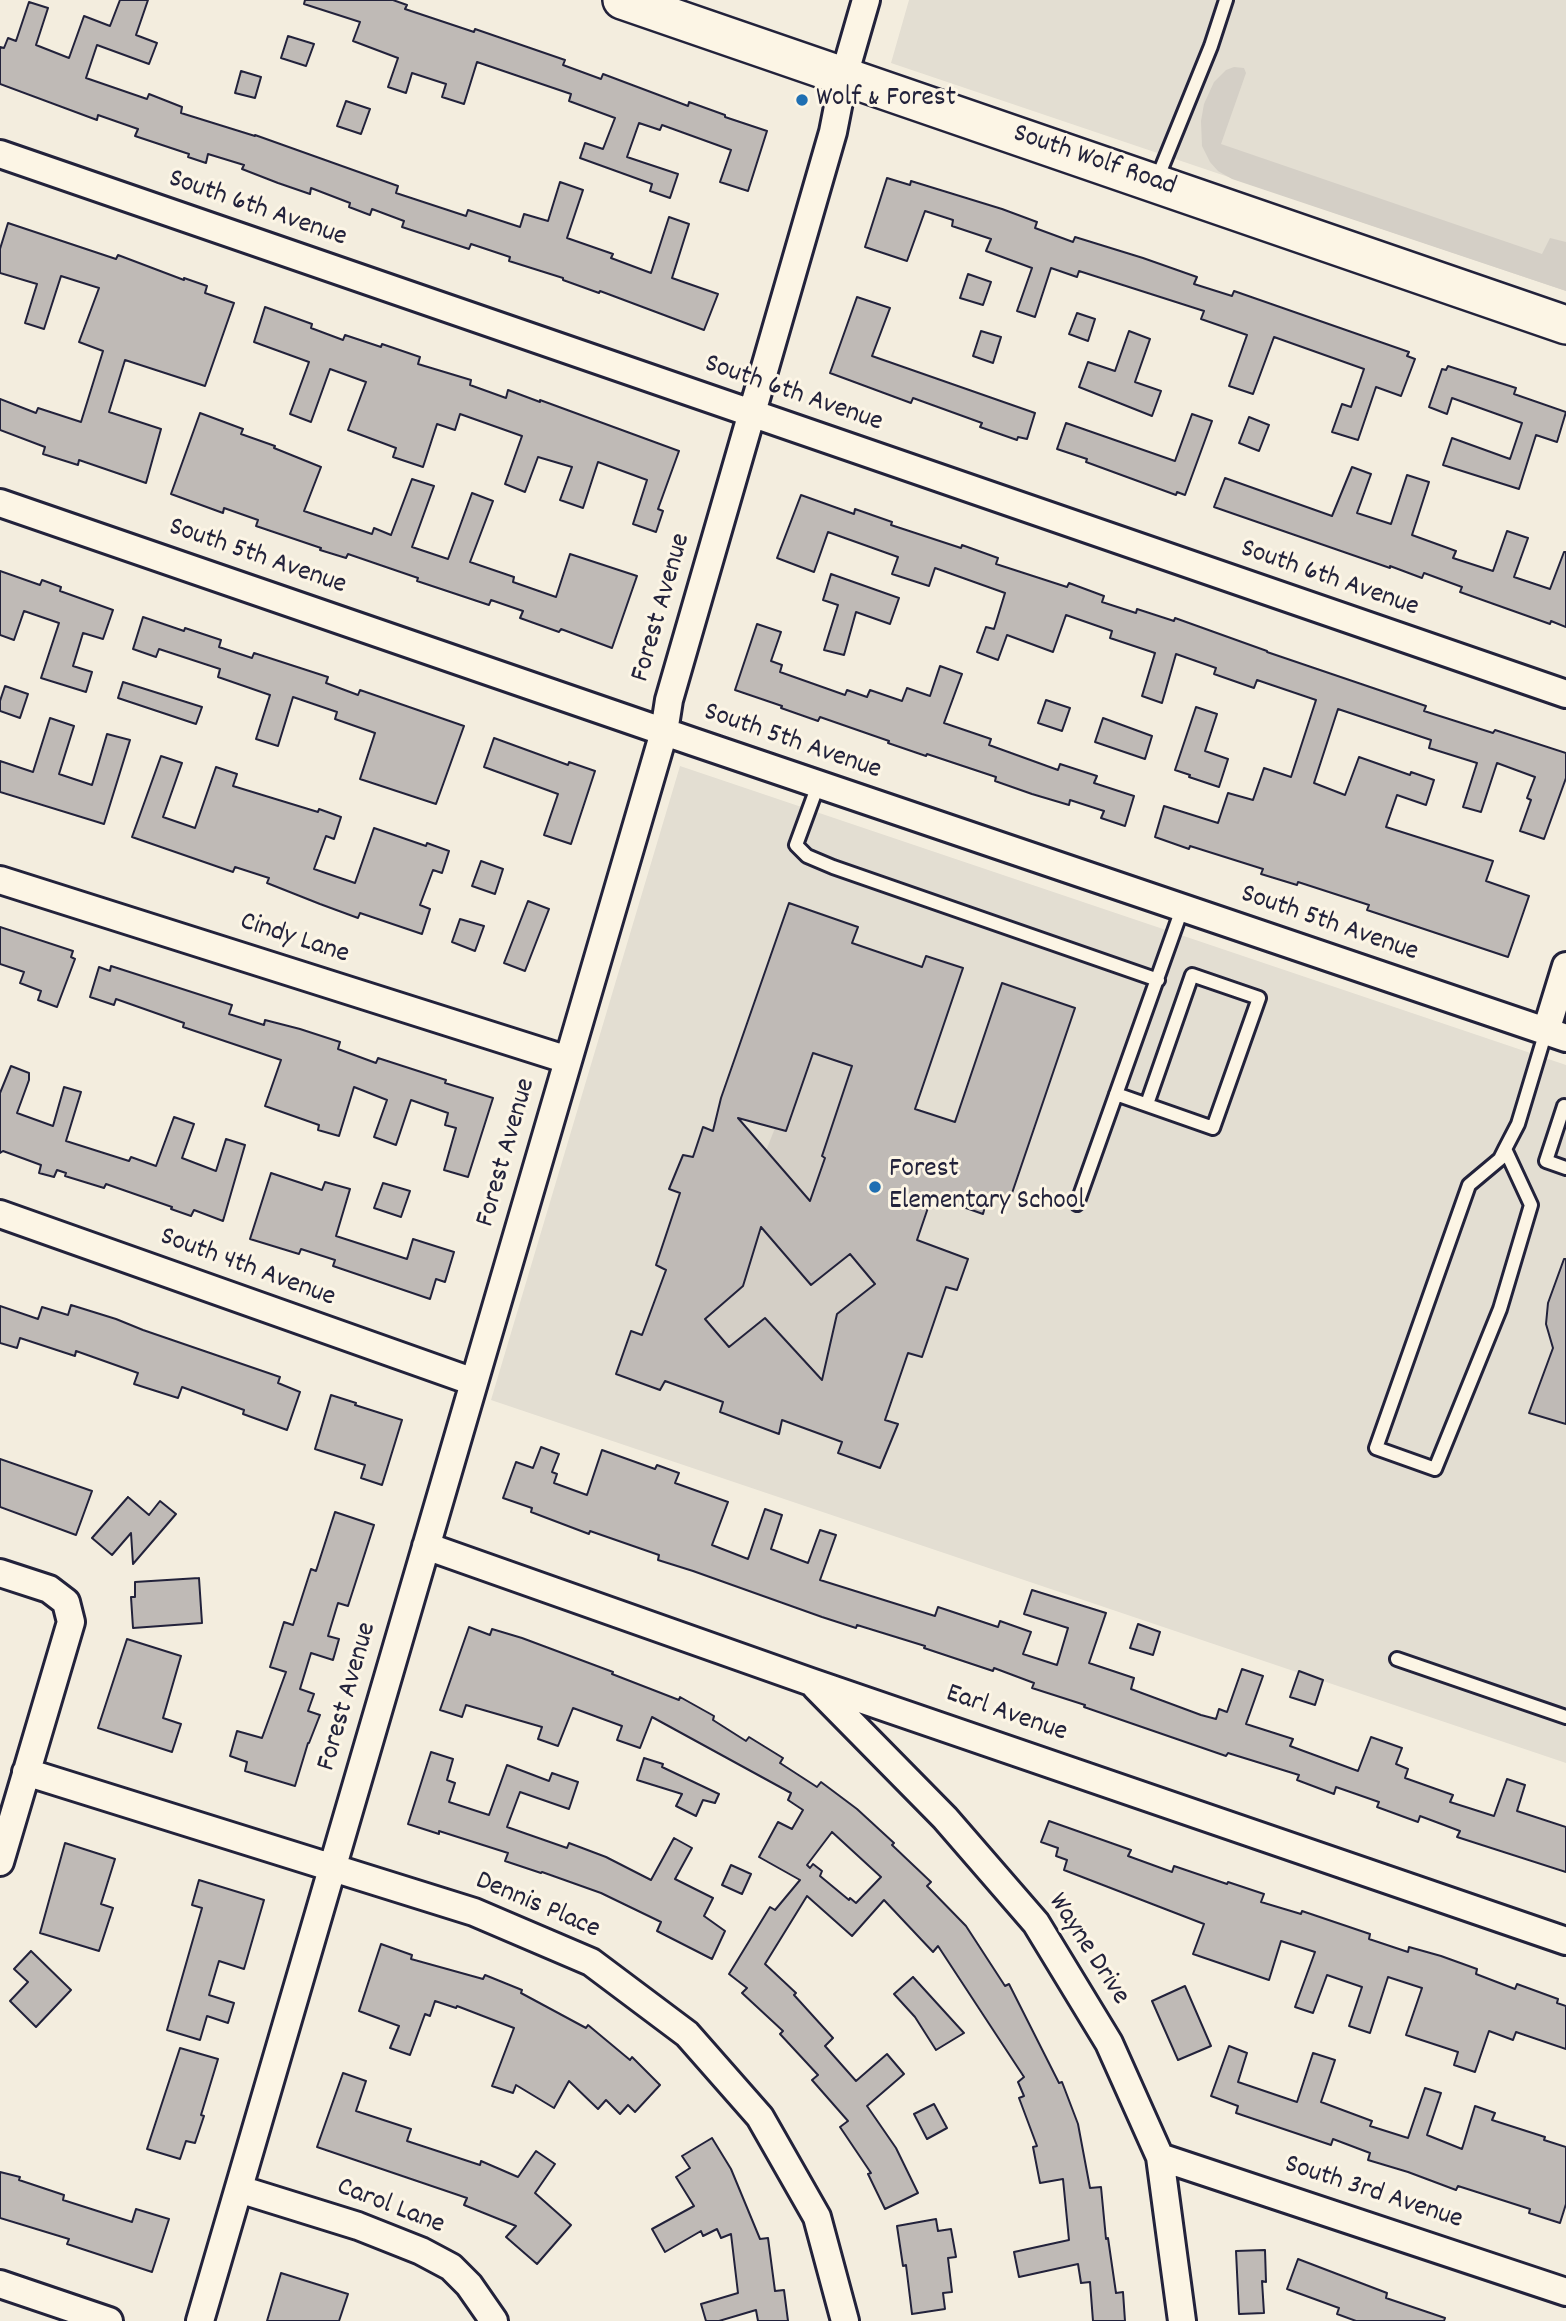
<!DOCTYPE html>
<style>
body{margin:0}
canvas{display:block;background:#f3edde}
</style>
<canvas width="1566" height="2321"></canvas>
<script>
const c = document.querySelector('canvas').getContext('2d');
c.lineJoin = 'round';
function fillPath(path, color) {
  c.fillStyle = color;
  c.fill(path, 'evenodd');
}
function shape(rows) {
  const path = new Path2D();
  for (const r of rows) {
    path.moveTo(r[0], r[1]);
    for (let i = 2; i < r.length; i += 2) path.lineTo(r[i], r[i + 1]);
  }
  return path;
}
function strokePath(path, color, width, dash) {
  c.strokeStyle = color;
  c.lineWidth = width;
  c.lineCap = dash ? 'butt' : 'round';
  c.setLineDash(dash || []);
  c.stroke(path);
}
function label(font, color, halo, rows, align = 'center') {
  c.font = font + ' Dekko,sans-serif';
  c.lineWidth = 6;
  c.setLineDash([]);
  c.textBaseline = 'middle';
  c.strokeStyle = halo;
  c.fillStyle = color;
  for (const [text, x, y, turn = 0] of rows) {
    c.save();
    c.translate(x, y);
    c.rotate((+turn || 0) * Math.PI / 180);
    c.textAlign = isNaN(turn) ? turn : align;
    if (halo) c.strokeText(text, 0, 0);
    c.fillText(text, 0, 0);
    c.restore();
  }
}
const built = shape([
 [909,0,1566,0,1566,291,891,63],
 [680,766,1566,1065,1566,1763,491,1400]
]);
const green = shape([
 [1234,67,1244,68,1246,73,1221,144,1542,254,1550,238,1566,242,1566,291,1232,179,1218,171,1210,162,1202,146,1201,121,1204,104,1214,82,1226,70],
 [813,1053,852,1066,822,1155,825,1158,810,1201,774,1159,764,1156,775,1128,786,1130],
 [759,1225,811,1285,850,1254,875,1284,837,1314,844,1356,820,1377,765,1318,729,1347,705,1319,743,1286]
]);
const building = shape([
 [120,0,148,0,136,35,157,43,149,64,97,45,86,78,147,99,149,94,182,107,181,113,255,136,255,135,398,186,396,193,466,216,468,210,520,227,524,214,548,221,560,182,583,190,567,238,613,254,611,258,651,273,669,217,689,224,672,278,718,294,704,330,600,291,599,293,563,280,563,278,509,261,510,257,471,244,469,249,402,227,404,221,372,209,370,215,349,207,350,203,311,188,310,194,278,183,242,169,244,165,208,154,206,163,188,157,189,154,135,136,138,129,98,115,97,120,0,84,0,47,4,48,8,38,16,41,29,2,48,8,36,45,69,58,84,16,110,26,120,0],
 [305,0,393,0,407,5,405,9,474,32,475,29,565,60,563,65,601,79,603,74,688,106,689,102,725,115,725,117,767,131,748,191,720,182,731,150,662,125,660,130,639,123,627,157,678,174,670,198,650,191,652,184,580,158,585,143,603,149,615,118,569,101,571,94,477,62,464,104,442,97,446,84,412,73,406,93,388,87,398,58,353,41,360,22,304,4,305,0],
 [288,36,314,44,306,66,281,58,288,36],
 [241,71,261,77,255,98,235,93,241,71],
 [346,101,370,109,361,134,337,126,346,101],
 [887,178,910,185,911,181,1002,209,1037,222,1035,228,1073,242,1075,237,1143,258,1197,277,1194,284,1232,296,1234,291,1409,352,1407,356,1415,359,1401,396,1376,387,1358,440,1332,432,1342,404,1351,407,1364,369,1274,337,1253,394,1229,386,1247,335,1201,319,1204,311,1079,271,1077,277,1051,268,1035,317,1017,311,1032,268,986,251,991,239,952,226,953,220,925,211,907,261,865,247,887,178],
 [8,223,116,259,118,255,184,280,184,278,207,286,205,293,234,303,205,386,125,360,109,412,161,429,146,483,79,460,78,465,43,454,45,447,0,430,0,399,36,413,38,408,81,422,103,351,79,342,99,288,61,276,44,329,25,323,37,284,0,273,0,249,8,223],
 [968,274,991,282,983,305,960,298,968,274],
 [857,297,890,308,872,356,1035,413,1027,439,1018,437,1017,440,980,427,982,423,913,398,911,403,830,373,857,297],
 [265,307,312,324,311,328,343,340,345,335,381,347,382,344,420,357,418,364,471,380,470,385,506,398,508,390,540,402,540,400,679,451,658,509,663,511,656,532,633,524,647,480,598,462,583,508,560,500,572,467,538,457,525,492,505,484,522,436,460,414,455,430,437,424,423,467,393,457,396,448,348,430,366,382,330,369,311,422,290,414,309,362,254,342,265,307],
 [1077,313,1095,319,1088,341,1069,334,1077,313],
 [981,331,1001,337,993,363,973,356,981,331],
 [1129,331,1150,339,1135,382,1161,391,1152,416,1079,387,1088,362,1115,371,1129,331],
 [1448,366,1516,388,1514,394,1566,412,1557,442,1536,435,1519,489,1443,465,1452,438,1510,459,1522,423,1452,398,1447,414,1429,407,1442,369,1446,370,1448,366],
 [200,413,243,429,241,434,275,446,274,448,321,467,304,511,372,534,374,528,391,535,412,479,434,486,412,547,448,559,472,493,493,501,470,562,514,577,513,582,556,597,570,554,637,576,612,648,561,629,559,632,520,618,523,611,491,600,489,605,417,581,418,578,348,554,346,558,320,550,321,548,256,526,258,520,224,508,223,513,171,494,200,413],
 [1192,414,1212,421,1185,495,1177,492,1176,495,1086,462,1087,459,1057,449,1066,423,1175,461,1192,414],
 [1249,417,1269,425,1259,451,1239,443,1249,417],
 [1352,467,1371,474,1357,513,1391,524,1407,475,1429,482,1412,535,1456,551,1453,558,1493,571,1507,531,1528,538,1514,577,1550,589,1564,552,1566,552,1566,627,1551,621,1550,624,1460,592,1462,587,1424,573,1422,578,1390,566,1390,568,1214,507,1225,478,1332,516,1352,467],
 [801,495,854,514,855,509,892,522,891,525,961,548,962,545,998,558,996,564,1067,587,1069,583,1104,596,1102,602,1136,613,1137,609,1174,621,1175,618,1267,651,1267,652,1426,706,1424,711,1493,733,1495,730,1566,753,1566,778,1544,839,1520,831,1531,800,1527,798,1535,777,1497,763,1481,812,1463,807,1477,763,1429,748,1431,740,1338,709,1314,783,1345,795,1359,757,1410,775,1411,772,1434,780,1426,805,1397,795,1386,827,1493,861,1486,881,1529,896,1508,957,1367,910,1369,905,1298,882,1297,885,1261,874,1263,869,1190,846,1189,849,1155,837,1164,806,1218,823,1228,793,1253,800,1264,768,1291,777,1316,700,1257,680,1254,688,1214,674,1216,668,1176,654,1162,703,1142,696,1155,653,1110,638,1112,631,1066,615,1053,652,1007,635,998,660,977,652,986,627,994,629,1005,593,935,568,929,586,892,574,898,557,828,532,814,572,777,558,801,495],
 [0,571,40,585,42,580,61,587,60,591,113,610,103,639,83,633,73,666,92,672,86,692,41,678,59,623,24,611,14,640,0,635,0,571],
 [831,574,899,598,890,624,856,612,844,655,824,650,838,605,823,600,831,574],
 [143,617,184,631,185,628,221,640,219,647,252,658,254,653,328,677,326,683,358,695,360,690,464,726,436,804,360,779,375,733,335,719,337,712,293,697,278,746,256,739,270,695,218,677,220,669,159,649,156,657,133,649,143,617],
 [757,624,781,632,771,661,782,665,780,672,845,695,847,690,867,697,870,690,902,701,907,688,930,696,940,666,962,674,944,723,991,739,989,745,1058,770,1060,764,1097,776,1094,783,1134,796,1125,826,1101,818,1104,811,1070,800,1069,805,1032,794,995,781,996,777,927,754,926,756,888,743,889,741,820,717,818,721,781,708,782,706,735,690,757,624],
 [123,682,202,707,196,724,118,698,123,682],
 [5,686,28,694,20,718,0,711,0,701,5,686],
 [1046,700,1070,708,1062,731,1038,723,1046,700],
 [1196,707,1217,714,1205,751,1228,759,1219,787,1189,777,1190,775,1175,770,1196,707],
 [50,718,74,726,59,774,92,785,107,734,130,740,104,824,0,792,0,761,33,772,50,718],
 [1103,718,1152,736,1145,759,1095,742,1103,718],
 [494,738,568,765,569,762,595,771,571,844,544,835,558,794,484,767,494,738],
 [161,756,182,763,163,817,195,828,216,767,237,774,233,786,318,812,319,809,341,817,334,839,326,836,314,869,355,883,374,828,426,846,427,843,449,851,442,873,433,870,420,905,430,909,422,934,360,913,358,918,320,904,267,883,269,878,235,867,233,872,132,837,161,756],
 [481,861,503,869,495,894,472,886,481,861],
 [528,901,549,909,525,971,504,963,528,901],
 [789,903,858,927,852,943,922,967,926,956,963,968,915,1109,955,1122,1002,983,1075,1008,1009,1202,988,1195,983,1214,932,1196,917,1240,968,1259,957,1290,946,1287,922,1357,908,1353,885,1420,898,1424,880,1468,838,1453,842,1442,782,1420,779,1434,720,1412,723,1402,665,1381,660,1390,616,1374,631,1331,642,1335,666,1270,656,1265,680,1193,669,1189,683,1155,693,1157,703,1127,713,1131,721,1098,789,903],
 [813,1053,852,1066,822,1156,825,1158,810,1201,738,1118,786,1131,813,1053],
 [761,1227,811,1285,850,1254,875,1284,837,1314,822,1380,765,1318,729,1347,705,1319,743,1286,761,1227],
 [460,919,484,926,475,951,452,942,460,919],
 [0,927,73,951,71,957,75,959,57,1007,38,1000,41,991,20,983,24,972,0,964,0,927],
 [111,966,232,1005,229,1014,264,1025,265,1020,300,1029,340,1042,338,1049,376,1063,378,1058,446,1080,445,1083,493,1098,468,1177,444,1170,456,1128,445,1125,448,1113,411,1100,396,1145,374,1137,387,1100,354,1087,339,1136,318,1130,319,1125,265,1106,281,1060,183,1027,184,1023,116,999,114,1005,90,997,99,967,110,971,111,966],
 [11,1066,29,1073,29,1080,17,1113,53,1126,64,1087,81,1092,66,1141,129,1161,131,1157,156,1166,174,1117,194,1124,182,1158,216,1171,226,1139,245,1145,223,1221,194,1210,191,1216,171,1209,172,1207,106,1184,104,1188,65,1176,66,1173,57,1170,54,1177,39,1173,41,1165,3,1151,0,1153,0,1093,11,1066],
 [271,1173,322,1190,325,1182,350,1189,336,1236,407,1259,413,1239,454,1252,445,1282,436,1279,430,1299,333,1266,335,1260,301,1249,299,1254,250,1239,271,1173],
 [383,1183,410,1191,401,1217,374,1208,383,1183],
 [1564,1259,1566,1259,1566,1424,1529,1413,1553,1348,1546,1324,1548,1303,1564,1259],
 [71,1305,116,1319,143,1330,280,1377,278,1383,300,1392,287,1430,243,1414,244,1410,182,1387,178,1398,134,1384,138,1373,76,1351,75,1356,20,1338,17,1348,0,1343,0,1306,38,1319,42,1307,68,1315,71,1305],
 [331,1395,356,1403,355,1405,402,1420,382,1485,361,1478,365,1465,315,1449,331,1395],
 [541,1447,559,1454,552,1472,557,1474,554,1483,587,1495,602,1450,655,1469,657,1465,679,1473,675,1483,728,1502,712,1545,748,1559,765,1509,782,1515,771,1549,808,1563,820,1530,836,1535,820,1580,935,1616,938,1607,998,1627,1000,1621,1031,1632,1023,1654,1057,1665,1068,1628,1024,1614,1032,1590,1106,1613,1089,1663,1134,1678,1131,1689,1201,1715,1216,1719,1219,1709,1227,1712,1242,1669,1263,1676,1246,1724,1293,1739,1290,1746,1358,1771,1371,1737,1402,1748,1396,1764,1408,1769,1405,1778,1453,1795,1450,1802,1494,1816,1507,1779,1525,1785,1517,1811,1566,1827,1566,1872,1457,1837,1460,1831,1420,1816,1418,1822,1377,1807,1379,1802,1336,1787,1334,1794,1297,1780,1299,1775,1228,1753,1226,1756,1084,1707,1085,1705,1032,1688,1034,1683,994,1668,993,1671,924,1648,925,1646,857,1625,856,1628,822,1617,693,1571,658,1560,659,1555,590,1531,589,1534,531,1512,532,1508,503,1498,516,1462,533,1468,541,1447],
 [0,1459,92,1491,76,1535,0,1507,0,1459],
 [128,1497,149,1515,160,1501,176,1514,133,1564,131,1533,112,1555,92,1538,128,1497],
 [335,1512,374,1525,348,1606,338,1603,328,1636,339,1639,333,1660,311,1653,300,1689,314,1694,308,1711,320,1715,309,1743,308,1743,295,1786,245,1771,247,1762,230,1756,237,1731,262,1738,286,1672,270,1667,284,1622,293,1625,311,1569,316,1571,335,1512],
 [199,1578,202,1623,133,1628,131,1597,135,1597,135,1582,199,1578],
 [1138,1624,1160,1632,1153,1655,1130,1648,1138,1624],
 [469,1627,490,1635,492,1629,522,1638,613,1672,612,1674,679,1700,680,1697,714,1716,713,1720,746,1741,749,1737,783,1758,780,1763,817,1787,821,1782,857,1809,894,1843,892,1845,931,1882,927,1886,966,1926,1005,1986,1009,1984,1059,2083,1062,2082,1078,2124,1090,2188,1101,2187,1106,2239,1108,2238,1116,2293,1123,2292,1125,2321,1093,2321,1090,2282,1081,2283,1078,2264,1019,2277,1014,2252,1069,2240,1063,2179,1040,2183,1033,2147,1037,2146,1019,2098,1024,2096,1018,2082,1024,2077,938,1946,933,1952,884,1900,852,1936,807,1896,765,1964,796,1993,794,1995,833,2038,825,2046,856,2081,887,2054,904,2074,867,2106,896,2148,918,2193,885,2209,868,2174,871,2173,840,2127,848,2121,812,2080,818,2075,780,2034,783,2031,742,1993,747,1988,729,1974,770,1907,775,1910,800,1880,759,1857,778,1822,792,1829,803,1810,788,1800,791,1793,652,1717,640,1748,617,1740,622,1726,573,1708,558,1746,538,1739,542,1727,466,1705,462,1717,440,1710,469,1627],
 [832,1832,881,1877,856,1903,850,1898,849,1900,820,1876,822,1871,813,1864,810,1868,807,1865,832,1832],
 [127,1639,181,1656,163,1718,181,1724,172,1752,98,1728,127,1639],
 [1299,1671,1323,1680,1315,1705,1290,1697,1299,1671],
 [431,1752,453,1759,447,1780,455,1783,449,1802,489,1815,507,1765,549,1781,552,1773,578,1782,569,1809,520,1792,507,1827,567,1848,569,1843,606,1857,651,1880,674,1838,692,1848,675,1879,713,1898,704,1916,725,1931,712,1959,657,1931,661,1922,601,1893,542,1872,541,1873,505,1861,508,1853,439,1831,439,1834,408,1824,431,1752],
 [644,1758,663,1764,662,1767,719,1794,715,1803,703,1800,696,1816,676,1806,682,1794,637,1780,644,1758],
 [1049,1821,1131,1850,1128,1856,1172,1872,1174,1866,1227,1884,1228,1882,1264,1894,1261,1902,1301,1914,1302,1911,1370,1934,1369,1939,1408,1952,1409,1947,1441,1956,1477,1969,1476,1974,1515,1989,1517,1984,1558,1999,1557,2003,1566,2006,1566,2049,1516,2032,1513,2040,1489,2031,1475,2072,1454,2065,1458,2052,1406,2035,1422,1988,1388,1977,1370,2033,1349,2026,1362,1987,1327,1975,1313,2013,1295,2007,1315,1952,1281,1941,1269,1980,1193,1954,1204,1924,1064,1870,1067,1860,1056,1856,1058,1848,1041,1842,1049,1821],
 [65,1843,115,1859,101,1904,113,1908,99,1951,40,1933,65,1843],
 [731,1865,751,1874,742,1894,722,1885,731,1865],
 [199,1880,264,1900,244,1969,219,1961,209,1995,234,2003,228,2023,207,2016,200,2040,167,2030,202,1908,192,1905,199,1880],
 [381,1944,412,1955,411,1959,483,1979,485,1975,522,1990,521,1993,586,2028,588,2025,630,2060,632,2057,660,2085,635,2112,628,2105,620,2114,606,2100,598,2109,569,2081,554,2108,516,2085,513,2093,492,2086,514,2028,457,2006,456,2008,435,2001,430,2016,425,2014,410,2055,390,2048,399,2026,359,2011,381,1944],
 [31,1951,71,1990,36,2027,10,2001,28,1982,14,1969,31,1951],
 [913,1977,964,2033,936,2050,915,2017,894,1994,913,1977],
 [1185,1986,1211,2046,1178,2060,1152,2001,1185,1986],
 [1229,2046,1247,2053,1238,2082,1297,2102,1313,2053,1335,2060,1321,2102,1372,2121,1370,2126,1408,2138,1425,2088,1441,2093,1427,2135,1462,2149,1475,2106,1495,2113,1492,2120,1545,2137,1544,2140,1566,2147,1566,2204,1560,2223,1529,2213,1530,2209,1458,2186,1456,2190,1408,2172,1368,2160,1370,2153,1333,2139,1331,2145,1236,2113,1238,2106,1211,2096,1229,2046],
 [180,2048,218,2059,201,2115,204,2116,195,2143,186,2141,180,2159,147,2149,180,2048],
 [343,2073,366,2081,356,2111,411,2129,407,2141,480,2165,481,2161,518,2177,536,2151,555,2164,535,2193,571,2225,537,2264,506,2237,516,2226,464,2205,467,2198,317,2147,343,2073],
 [934,2104,947,2128,927,2139,914,2114,934,2104],
 [712,2138,731,2169,760,2239,768,2238,775,2291,784,2290,788,2321,758,2321,756,2310,719,2321,706,2321,701,2304,738,2293,731,2234,721,2238,717,2229,703,2236,701,2231,665,2252,652,2229,694,2206,676,2177,690,2168,682,2156,712,2138],
 [0,2172,20,2177,19,2180,64,2195,63,2200,132,2222,136,2209,169,2219,152,2272,67,2244,69,2239,0,2218,0,2172],
 [936,2219,938,2231,951,2229,956,2257,948,2258,952,2292,943,2293,945,2309,912,2314,906,2265,903,2266,897,2226,936,2219],
 [1265,2250,1266,2282,1262,2281,1264,2313,1239,2314,1236,2251,1265,2250],
 [1298,2259,1387,2293,1386,2298,1445,2318,1444,2321,1356,2321,1337,2314,1339,2308,1287,2289,1298,2259],
 [281,2273,348,2294,339,2321,267,2321,281,2273]
]);
const lane = shape([
 [1157,179,1211,46,1226,0],
 [818,785,796,845,807,856,833,867,1158,980],
 [1116,1094,1213,1128,1259,998,1192,975,1147,1104],
 [1566,1107,1564,1106,1546,1161,1566,1168],
 [1505,1149,1531,1205,1500,1309,1435,1469,1376,1448,1469,1185,1500,1159,1505,1149,1518,1124,1546,1031],
 [1077,1204,1182,909],
 [1397,1659,1566,1717]
]);
const street = shape([
 [0,154,1566,694],
 [0,503,691,741,1566,1038],
 [0,880,568,1060],
 [1546,1031,1566,966],
 [0,1214,474,1382],
 [426,1546,811,1682,1566,1941],
 [0,1573,49,1589,66,1602,71,1622,0,1862],
 [816,1687,945,1818,1036,1923,1109,2043,1160,2157,1182,2321],
 [26,1772,474,1912,591,1962,687,2034,760,2117,817,2217,845,2321],
 [1160,2157,1566,2292],
 [239,2189,358,2226,421,2251,451,2267,469,2285,494,2321],
 [0,2284,109,2321],
 [200,2321,664,732,669,700,833,132,844,76,866,0]
]);
const secondary = shape([
 [622,0,1566,325]
]);
const markers = [
 [802,100,7,"#1f6fb2"],
 [875,1187,7,"#1f6fb2"]
];
const poiNames = [
 ["Wolf & Forest",816,100],
 ["Forest",889,1171],
 ["Elementary School",889,1203]
];
const streetNames = [
 ["South Wolf Road",1094,162,19],
 ["South 6th Avenue",257,210,19],
 ["South 6th Avenue",793,395,19],
 ["South 5th Avenue",257,558,19],
 ["South 6th Avenue",1329,580,19],
 ["Forest Avenue",663,608,-74],
 ["South 5th Avenue",792,743,19],
 ["South 5th Avenue",1329,925,19],
 ["Cindy Lane",294,940,18],
 ["Forest Avenue",508,1153,-74],
 ["South 4th Avenue",247,1269,20],
 ["Forest Avenue",349,1697,-74],
 ["Earl Avenue",1006,1715,19],
 ["Dennis Place",537,1907,23],
 ["Wayne Drive",1087,1950,57],
 ["South 3rd Avenue",1373,2194,18],
 ["Carol Lane",390,2208,21]
];
fillPath(built, '#e3ded2');
fillPath(green, '#d4cfc6');
fillPath(building, '#bfbab6');
strokePath(building, '#22223b', 2);
strokePath(lane, '#22223b', 18);
strokePath(street, '#22223b', 32);
strokePath(secondary, '#22223b', 42);
strokePath(lane, '#fcf5e5', 12);
strokePath(street, '#fcf5e5', 26);
strokePath(secondary, '#fcf5e5', 37);
for (const [x, y, r, color] of markers) {
  const dot = new Path2D();
  dot.arc(x, y, r, 0, 2 * Math.PI);
  c.fillStyle = color;
  c.fill(dot);
  strokePath(dot, '#fcf5e5', 2.5);
}
label('28px', '#22223b', '#fcf5e5', poiNames, 'left');
label('28px', '#22223b', '#fcf5e5', streetNames);
</script>
